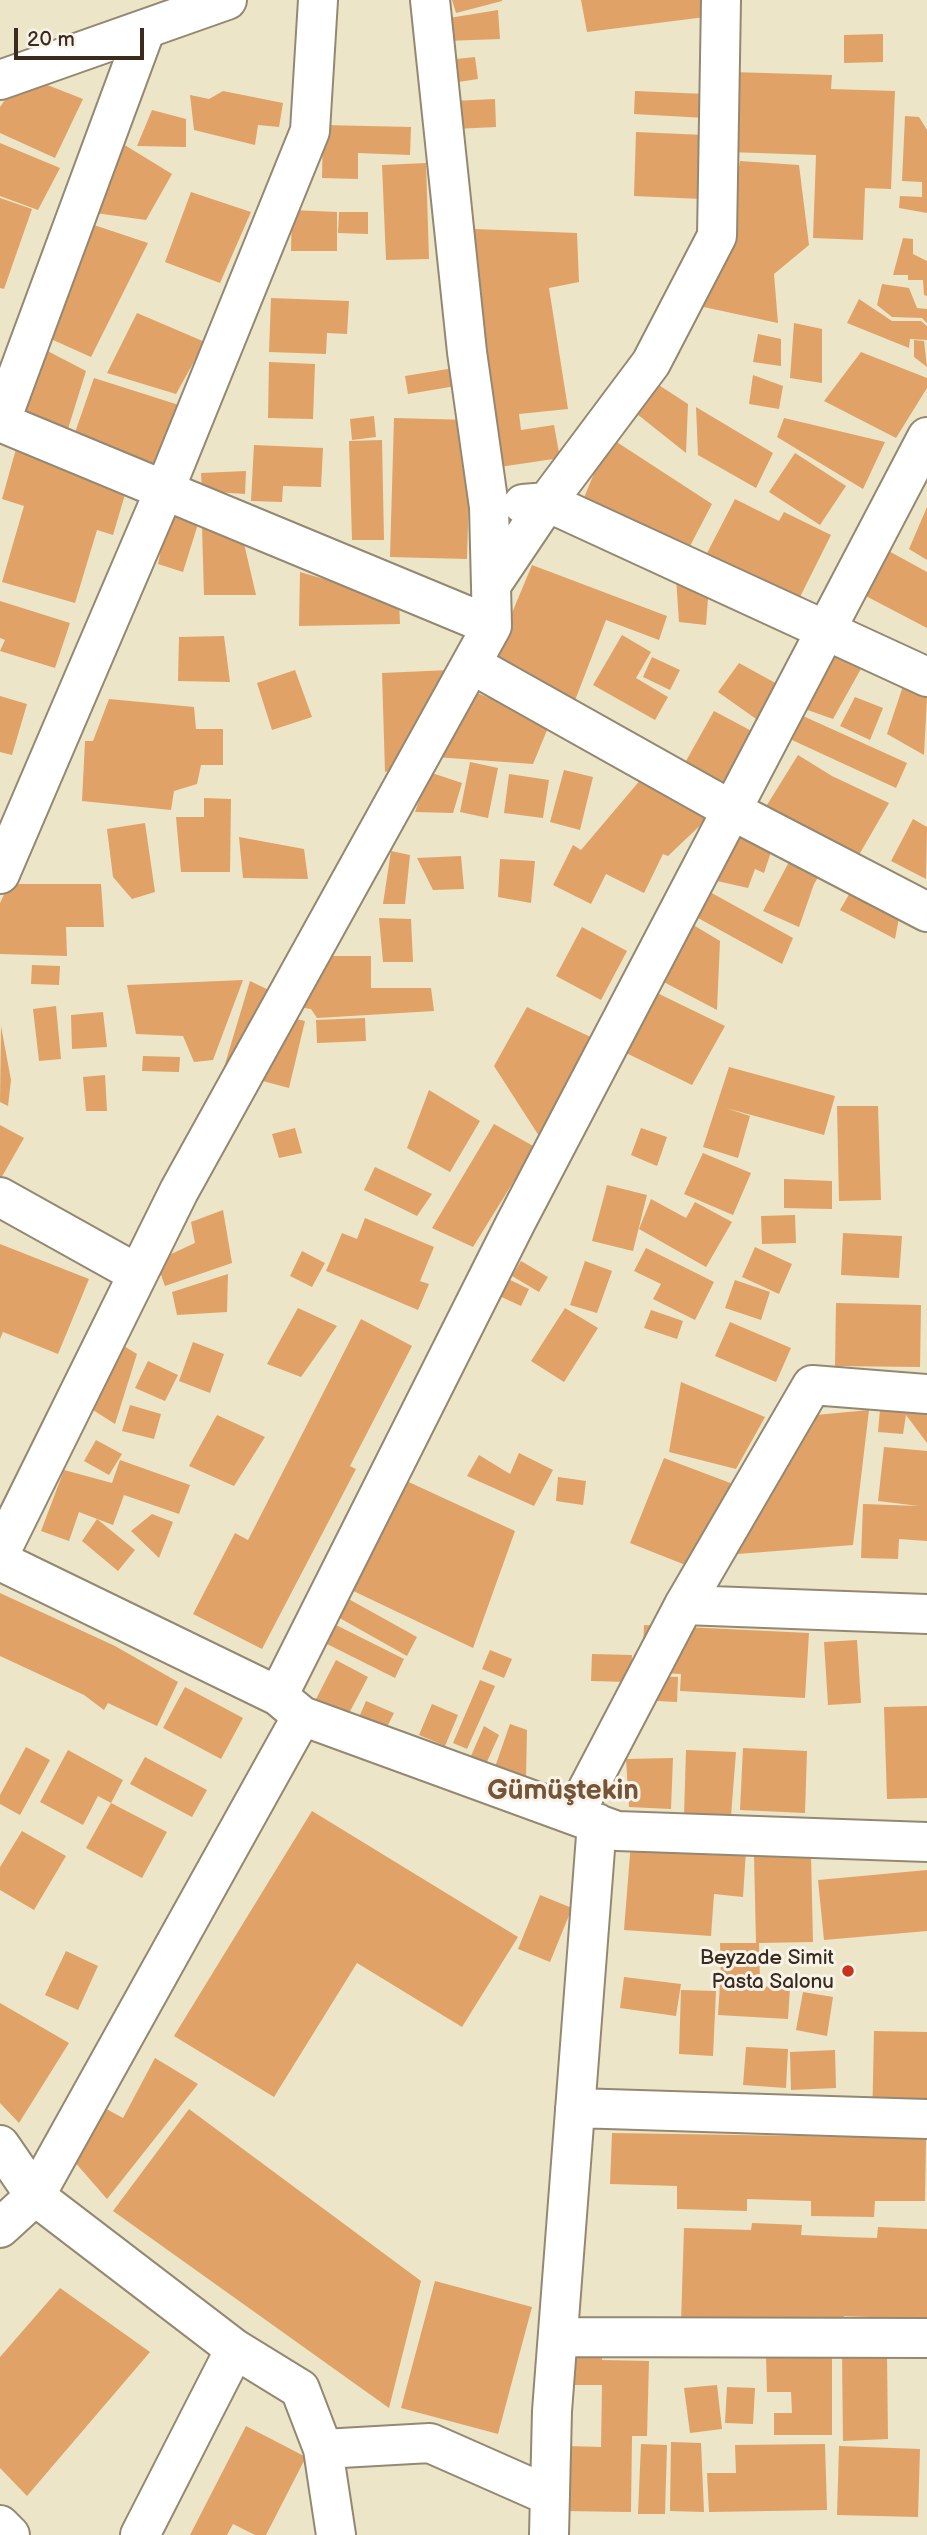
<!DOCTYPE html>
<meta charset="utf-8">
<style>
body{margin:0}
#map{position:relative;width:927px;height:2535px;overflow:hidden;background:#ece5c7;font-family:"Balsamiq Sans",sans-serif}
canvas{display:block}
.scale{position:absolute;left:14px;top:28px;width:130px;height:32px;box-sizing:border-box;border:4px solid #3b2a1e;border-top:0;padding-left:9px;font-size:21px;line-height:24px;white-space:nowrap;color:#3b2a1e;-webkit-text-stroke:5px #f7f3e8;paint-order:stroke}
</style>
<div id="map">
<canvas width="927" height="2535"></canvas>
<div class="scale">20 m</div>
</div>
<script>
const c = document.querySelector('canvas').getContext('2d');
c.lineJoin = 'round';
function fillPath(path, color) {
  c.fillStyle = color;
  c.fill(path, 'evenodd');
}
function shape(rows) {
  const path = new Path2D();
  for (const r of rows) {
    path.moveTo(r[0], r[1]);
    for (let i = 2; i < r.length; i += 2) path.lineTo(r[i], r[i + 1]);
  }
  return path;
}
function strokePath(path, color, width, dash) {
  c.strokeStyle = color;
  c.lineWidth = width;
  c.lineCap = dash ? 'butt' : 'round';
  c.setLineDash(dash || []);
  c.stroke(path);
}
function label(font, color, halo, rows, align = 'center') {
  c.font = font + ' "Balsamiq Sans",sans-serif';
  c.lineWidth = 6;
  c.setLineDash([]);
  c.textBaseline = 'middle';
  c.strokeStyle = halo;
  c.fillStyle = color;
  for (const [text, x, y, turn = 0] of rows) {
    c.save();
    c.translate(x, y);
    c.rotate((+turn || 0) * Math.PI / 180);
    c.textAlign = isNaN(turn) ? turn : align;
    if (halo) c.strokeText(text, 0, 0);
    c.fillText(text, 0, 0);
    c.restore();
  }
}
const building = shape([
 [452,0,502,0,502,1,456,13],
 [581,0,713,0,713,16,587,32],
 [498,10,500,39,446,41,443,19],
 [883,34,883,62,844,63,844,35],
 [475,57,478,79,452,83,447,60],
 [731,72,832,75,831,89,895,91,891,189,865,188,863,240,813,238,816,155,728,152],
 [22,75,83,99,55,158,0,133,0,107],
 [223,91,283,103,279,127,258,125,255,145,194,130,190,95,209,99],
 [635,91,706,94,705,118,634,114],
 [495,99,496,127,454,129,453,101],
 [152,110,186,119,186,147,137,146],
 [905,116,919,117,927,130,927,213,899,208,900,196,922,197,922,182,902,181],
 [323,125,411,127,410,155,358,153,358,179,322,178],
 [636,132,704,135,702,199,634,196],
 [0,143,60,168,38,210,0,196],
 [123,144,172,174,146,220,88,212],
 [740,161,799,165,809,245,774,274,778,323,699,306,731,217],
 [426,163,429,259,386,260,382,165],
 [191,192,251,212,220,283,165,262],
 [0,198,32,209,4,289,0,288],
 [292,210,337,212,337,251,291,251],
 [339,212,368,212,368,234,338,233],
 [88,223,148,243,91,357,42,335],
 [474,229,577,233,579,282,549,288,568,409,519,414,521,430,554,425,560,458,493,468,473,282],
 [903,238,913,239,913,254,927,261,927,296,924,295,923,280,908,280,908,275,893,275],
 [882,284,909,288,917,308,927,309,927,323,922,318,892,317,877,305],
 [271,298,349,301,347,334,327,333,326,354,269,352],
 [859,299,892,321,921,321,927,326,927,340,910,339,909,348,847,323],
 [137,313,205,342,176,394,107,373],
 [794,323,822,329,822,383,790,378],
 [758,334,781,339,781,366,753,362],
 [914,340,924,341,927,367,914,357],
 [36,345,86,371,67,432,12,414],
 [861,352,927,378,927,388,896,438,824,401],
 [269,362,315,364,313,419,268,418],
 [460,367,462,385,408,394,405,376],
 [753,375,783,386,779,409,749,404],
 [94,378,182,406,154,478,71,444],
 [651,380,688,404,686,453,632,410],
 [696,407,773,453,756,488,698,455],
 [374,416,376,437,352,440,350,419],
 [394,418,471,420,467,559,390,557],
 [784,418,885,442,863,489,777,437],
 [609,437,712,504,690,546,583,500],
 [382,440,384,540,352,540,349,441],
 [254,445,323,448,321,487,283,486,282,502,251,501],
 [16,449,129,481,113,535,97,530,75,603,2,582,24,506,2,499],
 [795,453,846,486,820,525,769,492],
 [246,471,245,494,202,491,201,473],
 [735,499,779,521,784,512,831,535,798,601,706,555],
 [170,507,198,524,183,572,158,564],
 [927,507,927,560,909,549],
 [202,527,242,535,256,595,204,595],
 [885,549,927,572,927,628,862,594],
 [532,565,667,616,659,640,606,620,574,703,491,663],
 [300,572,399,601,400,624,299,626],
 [676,577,709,585,706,625,679,622],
 [0,601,70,623,55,668,0,651,5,640,0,638],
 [622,635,651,652,636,678,668,697,655,720,593,685],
 [224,636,230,682,178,681,179,637],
 [832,653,862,667,833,719,802,708],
 [652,657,680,670,670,690,643,677],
 [739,663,779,685,759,721,718,692],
 [295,670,312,717,272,730,257,683],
 [450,670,401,768,385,772,382,673],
 [903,686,927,697,924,755,887,734],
 [475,692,550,723,533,764,435,757],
 [0,696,27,704,12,755,0,752],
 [855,697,883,708,870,740,840,726],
 [109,699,194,707,196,729,223,729,223,765,201,765,197,784,174,791,171,810,82,801,85,741,93,741],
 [714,711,761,736,724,783,686,761],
 [803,716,907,763,896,788,792,740],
 [798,755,832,776,889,803,856,860,762,813],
 [470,762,498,768,488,818,460,812],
 [564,770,593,777,580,830,550,822],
 [429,772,462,783,453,813,415,812],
 [509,774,549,780,543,818,504,813],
 [642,778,707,819,668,856,663,854,644,893,606,874,591,904,553,885,573,845,581,850],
 [204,798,231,799,230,872,181,872,176,817,204,817],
 [913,819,927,827,926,879,891,861],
 [145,823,155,892,132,899,113,877,107,829],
 [740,829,774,843,764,873,755,869,748,888,717,881],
 [239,837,304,849,308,879,243,878],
 [391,851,410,855,405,904,383,904],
 [461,856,464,889,433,890,417,858],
 [791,858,822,871,814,884,799,927,763,911],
 [500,859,535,861,531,903,498,897],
 [9,884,101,884,104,927,66,927,67,956,0,954,0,903],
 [855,884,901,907,895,939,840,910],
 [710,892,793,938,782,964,698,918],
 [379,918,411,919,413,962,383,962],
 [685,920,720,941,717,1010,660,980],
 [582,927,627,951,601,1000,556,976],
 [323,956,371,956,371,988,431,988,434,1011,317,1018,311,1009,298,1007],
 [32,965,60,966,59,985,31,984],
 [243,980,213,1060,194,1062,183,1036,136,1034,127,985],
 [250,981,273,992,239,1067,222,1074],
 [651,990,725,1026,692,1085,622,1051],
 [56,1006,61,1059,39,1061,33,1009],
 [527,1007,597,1040,539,1136,494,1066],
 [103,1012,107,1047,72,1049,71,1015],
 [287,1017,305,1021,289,1088,259,1080],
 [365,1018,366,1041,317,1043,316,1020],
 [1,1026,11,1080,8,1106,0,1102],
 [143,1056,180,1057,179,1072,142,1071],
 [729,1067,835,1096,824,1135,726,1108,750,1116,738,1158,703,1147],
 [105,1075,107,1111,86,1111,83,1077],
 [429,1090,480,1121,450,1172,407,1148],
 [837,1106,878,1106,881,1200,839,1201],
 [494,1124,535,1147,473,1247,432,1228],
 [0,1125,24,1138,0,1180],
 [295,1128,302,1153,279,1158,272,1134],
 [641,1128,667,1137,657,1166,631,1155],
 [703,1153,751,1173,733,1215,684,1194],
 [375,1167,432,1194,417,1216,364,1190],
 [784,1179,832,1181,832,1209,784,1208],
 [607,1185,647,1195,633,1251,592,1241],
 [651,1199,686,1218,695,1202,732,1222,706,1267,639,1229],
 [223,1210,232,1263,165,1286,156,1261,195,1243,191,1222],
 [795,1215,796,1243,762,1244,761,1216],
 [365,1218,434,1247,420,1281,429,1284,418,1310,326,1271,342,1233,357,1239],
 [843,1233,902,1236,899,1278,841,1275],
 [0,1244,89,1279,58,1354,3,1332,0,1339],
 [755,1247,792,1264,779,1294,742,1277],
 [646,1248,714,1282,695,1320,653,1299,661,1284,634,1271],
 [302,1251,325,1263,312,1287,290,1276],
 [521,1261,548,1277,539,1292,512,1276],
 [585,1261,612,1271,597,1313,570,1305],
 [228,1274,227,1312,177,1315,172,1292],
 [504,1277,529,1289,521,1306,495,1294],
 [735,1280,770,1292,761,1320,725,1308],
 [836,1303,921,1305,920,1367,835,1366],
 [298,1308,337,1326,301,1377,267,1364],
 [565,1308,598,1328,564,1382,531,1361],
 [651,1310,683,1321,677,1339,644,1328],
 [361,1319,412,1346,350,1466,356,1469,262,1649,193,1614,235,1533,248,1540],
 [730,1322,791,1348,776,1382,715,1356],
 [193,1342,224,1354,210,1393,179,1381],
 [119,1343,137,1354,115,1424,93,1410],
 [148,1361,178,1375,165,1401,135,1388],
 [681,1382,765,1417,736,1469,669,1452],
 [881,1398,927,1403,927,1443,906,1415,903,1434,878,1432],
 [130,1405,161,1414,154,1439,122,1431],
 [869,1410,853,1545,725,1555,816,1415],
 [217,1415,265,1437,234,1486,189,1466],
 [96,1440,122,1454,109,1475,84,1461],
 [884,1447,927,1451,927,1541,899,1539,898,1559,861,1558,863,1504,919,1506,878,1501],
 [519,1453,553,1470,534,1506,467,1476,479,1455,510,1474],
 [664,1458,741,1487,698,1570,630,1543],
 [120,1460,190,1485,179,1514,124,1495,113,1525,79,1512,69,1541,41,1531,64,1470,112,1483],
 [558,1477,586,1481,583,1505,556,1501],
 [400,1478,515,1531,473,1648,345,1587],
 [152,1514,173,1522,159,1558,131,1531],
 [97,1519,135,1550,118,1571,82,1541],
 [0,1593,115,1646,178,1682,157,1726,108,1703,104,1710,84,1695,0,1656],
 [345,1597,417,1637,407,1656,329,1612],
 [330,1622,404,1659,395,1678,321,1641],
 [644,1625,809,1633,805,1698,680,1691,681,1674,642,1672],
 [857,1640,861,1703,828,1705,824,1642],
 [490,1650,512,1659,504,1678,482,1669],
 [592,1654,632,1655,631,1682,591,1681],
 [336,1660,368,1677,345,1721,313,1705],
 [639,1676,678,1677,677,1702,638,1700],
 [480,1680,495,1686,467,1749,453,1743],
 [185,1687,243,1718,221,1759,163,1728],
 [366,1701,394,1713,381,1739,354,1729],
 [432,1704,458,1715,445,1746,419,1735],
 [927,1706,927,1798,887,1799,884,1707],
 [510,1724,527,1730,526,1778,495,1767],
 [484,1726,499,1735,486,1764,471,1756],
 [26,1747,50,1760,20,1815,0,1804,0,1795],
 [743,1748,807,1751,805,1813,740,1810],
 [68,1750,123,1780,111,1803,98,1796,83,1825,40,1802],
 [686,1750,736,1752,731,1816,684,1815],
 [145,1757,207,1790,192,1817,130,1784],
 [673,1758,671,1809,629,1807,626,1759],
 [111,1803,167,1832,142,1878,86,1848],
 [312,1811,518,1937,462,2027,357,1963,274,2097,174,2036],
 [22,1831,66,1856,34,1910,0,1890,0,1867],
 [631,1842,746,1850,743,1897,714,1894,711,1936,624,1930],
 [811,1854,813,1942,759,1943,760,1982,721,1982,720,1943,756,1943,754,1855],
 [927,1870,927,1931,824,1940,818,1880],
 [540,1895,572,1908,550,1962,518,1949],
 [66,1951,98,1966,78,2010,45,1995],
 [624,1977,681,1984,676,2016,620,2008],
 [720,1984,790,1988,788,2019,718,2015],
 [681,1990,716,1991,713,2056,679,2054],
 [803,1992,833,1997,827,2036,796,2030],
 [0,2003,69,2043,19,2123,0,2103],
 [874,2031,927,2032,927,2129,872,2128],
 [746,2047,788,2049,786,2088,743,2085],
 [835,2050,836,2088,791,2090,790,2052],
 [155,2058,198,2084,107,2199,73,2160,101,2106,123,2118],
 [189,2109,421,2281,389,2408,113,2211],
 [612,2133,926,2138,925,2201,875,2201,874,2217,811,2216,811,2201,747,2199,747,2211,677,2209,677,2186,610,2184],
 [752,2223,802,2225,801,2235,845,2237,877,2238,878,2227,927,2229,927,2324,896,2323,897,2318,844,2316,843,2323,681,2322,684,2228,751,2230],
 [435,2281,532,2307,498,2434,401,2408],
 [60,2288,150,2352,27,2496,0,2468,0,2357],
 [574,2351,602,2351,602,2360,649,2361,647,2436,632,2436,631,2512,565,2511,566,2446,601,2447,602,2385,573,2385],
 [842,2354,887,2354,888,2439,843,2441],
 [766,2355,832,2355,832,2435,774,2435,774,2413,792,2413,791,2392,767,2392],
 [717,2385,722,2429,690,2433,684,2388],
 [727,2387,755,2388,753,2424,725,2423],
 [246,2426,306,2457,266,2535,255,2535,233,2524,227,2535,190,2535],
 [671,2442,701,2443,704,2512,670,2511],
 [641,2444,667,2445,665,2514,638,2514],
 [825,2444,827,2510,709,2512,707,2473,736,2473,735,2445],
 [839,2446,920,2449,918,2517,837,2515]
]);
const minor = shape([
 [0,422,492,626],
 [0,423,145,31],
 [523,504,547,502,927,677],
 [492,584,547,502,651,363,717,236,721,0],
 [471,664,733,811,927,912],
 [0,874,165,489,310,131,318,0],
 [0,1197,138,1274],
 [0,1553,179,1191,492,626,489,507,467,352,430,0],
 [0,1561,278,1696,302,1716,617,1831,927,1842],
 [684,1605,927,1614],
 [278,1696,516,1222,927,437],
 [574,1815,684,1605,812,1385,927,1394],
 [575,2108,927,2119],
 [0,2145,35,2196,235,2349,140,2535],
 [0,2228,35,2196,302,1716],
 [558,2337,927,2338],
 [235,2349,300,2389,323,2449,336,2535],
 [323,2449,430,2443,550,2496],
 [0,2525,10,2535],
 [549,2535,552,2411,597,1823]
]);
const tertiary = shape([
 [0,80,227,0]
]);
const markers = [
 [848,1971,7,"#c8321e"]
];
const poiNames = [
 ["Beyzade Simit",834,1959],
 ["Pasta Salonu",834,1983]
];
const districtNames = [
 ["Gümüştekin",563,1792]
];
fillPath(building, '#e1a267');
strokePath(minor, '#948872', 42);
strokePath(tertiary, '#948872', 42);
strokePath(minor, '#fff', 38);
strokePath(tertiary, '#fff', 38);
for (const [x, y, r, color] of markers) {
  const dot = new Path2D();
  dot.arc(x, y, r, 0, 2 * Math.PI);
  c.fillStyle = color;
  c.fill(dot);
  strokePath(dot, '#f7f3e8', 2.5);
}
label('21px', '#3b2a1e', '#f7f3e8', poiNames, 'right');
label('bold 28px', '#755438', '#f7f3e8', districtNames);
</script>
